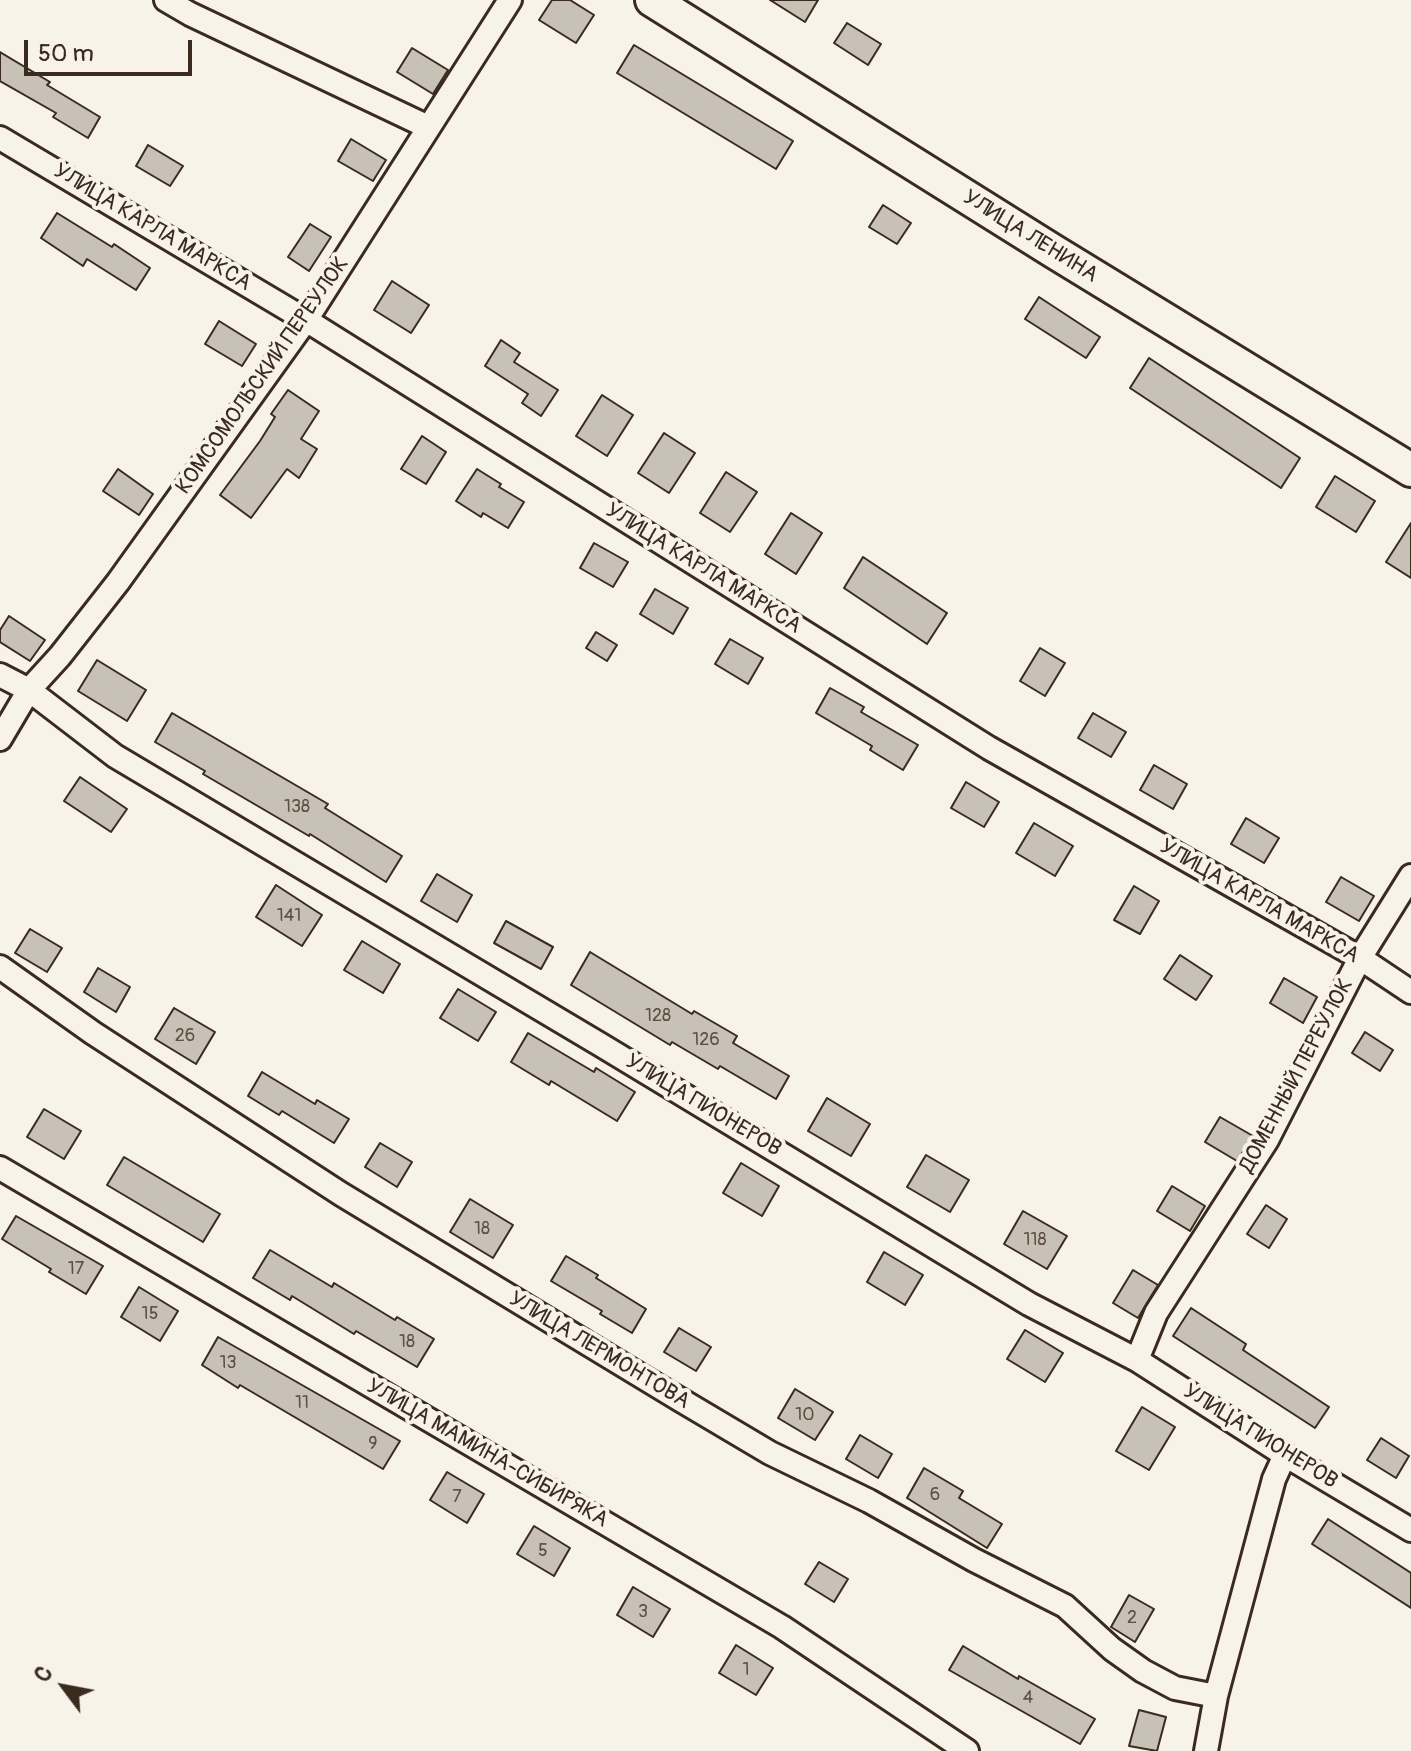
<!DOCTYPE html>
<meta charset="utf-8">
<style>
body{margin:0}
#map{position:relative;width:1411px;height:1751px;overflow:hidden;background:#f7f3e8;font-family:Pangolin,sans-serif}
canvas{display:block}
.north{position:absolute;left:24px;top:1647px;width:80px;height:80px;-webkit-text-stroke:6px #f7f3e8;paint-order:stroke;rotate:302deg;font-size:22px;font-weight:700;line-height:32px;text-align:center;color:#3b2a1e}
.north::after{content:'';display:block;margin:auto;width:28px;height:36px;background:#3b2a1e;clip-path:polygon(50% 0,100% 100%,50% 72%,0 100%)}
.scale{position:absolute;left:24px;top:40px;width:168px;height:36px;box-sizing:border-box;border:4px solid #3b2a1e;border-top:0;padding-left:10px;font-size:24px;line-height:28px;white-space:nowrap;color:#3b2a1e;-webkit-text-stroke:6px #f7f3e8;paint-order:stroke}
</style>
<div id="map">
<canvas width="1411" height="1751"></canvas>
<div class="north">С</div>
<div class="scale">50 m</div>
</div>
<script>
const c = document.querySelector('canvas').getContext('2d');
c.lineJoin = 'round';
function fillPath(path, color) {
  c.fillStyle = color;
  c.fill(path, 'evenodd');
}
function shape(rows) {
  const path = new Path2D();
  for (const r of rows) {
    path.moveTo(r[0], r[1]);
    for (let i = 2; i < r.length; i += 2) path.lineTo(r[i], r[i + 1]);
  }
  return path;
}
function strokePath(path, color, width, dash) {
  c.strokeStyle = color;
  c.lineWidth = width;
  c.lineCap = dash ? 'butt' : 'round';
  c.setLineDash(dash || []);
  c.stroke(path);
}
function label(font, color, halo, rows, align = 'center') {
  c.font = font + ' Pangolin,sans-serif';
  c.lineWidth = 8;
  c.setLineDash([]);
  c.textBaseline = 'middle';
  c.strokeStyle = halo;
  c.fillStyle = color;
  for (const [text, x, y, turn = 0] of rows) {
    c.save();
    c.translate(x, y);
    c.rotate((+turn || 0) * Math.PI / 180);
    c.textAlign = isNaN(turn) ? turn : align;
    if (halo) c.strokeText(text, 0, 0);
    c.fillText(text, 0, 0);
    c.restore();
  }
}
const building = shape([
 [552,0,570,0,594,15,576,43,539,20,552,0],
 [770,0,818,0,805,22,770,0],
 [847,23,881,44,868,65,834,43,847,23],
 [634,45,793,141,776,169,617,73,634,45],
 [412,48,448,70,433,94,397,72,412,48],
 [0,52,50,82,47,85,100,117,88,138,53,117,56,113,0,81,0,52],
 [351,139,386,160,373,181,338,161,351,139],
 [148,145,183,166,170,186,136,166,148,145],
 [883,205,911,223,897,244,869,227,883,205],
 [57,213,112,247,114,244,150,268,136,290,87,259,83,266,41,238,57,213],
 [310,224,331,237,309,271,288,257,310,224],
 [392,281,429,305,411,333,374,310,392,281],
 [1039,297,1100,337,1086,358,1025,319,1039,297],
 [219,321,256,344,242,366,205,344,219,321],
 [501,340,520,353,514,362,558,390,541,416,522,403,528,394,485,366,501,340],
 [1149,358,1300,458,1281,488,1130,388,1149,358],
 [288,390,319,411,301,439,317,449,299,478,287,469,251,518,220,495,260,441,275,417,271,414,288,390],
 [602,395,633,415,607,456,576,436,602,395],
 [664,433,695,453,669,493,638,473,664,433],
 [422,436,446,452,426,484,401,469,422,436],
 [118,469,153,494,139,515,103,491,118,469],
 [477,469,501,484,499,487,524,502,508,528,483,513,481,517,456,501,477,469],
 [726,472,757,492,730,532,700,513,726,472],
 [1335,476,1375,501,1356,532,1316,507,1335,476],
 [791,513,822,533,796,574,765,554,791,513],
 [1411,523,1411,578,1386,562,1411,523],
 [594,543,628,562,613,587,580,568,594,543],
 [863,557,947,613,927,644,844,588,863,557],
 [655,589,688,608,673,634,640,614,655,589],
 [9,616,45,640,30,661,0,642,0,630,9,616],
 [596,632,617,645,607,661,586,648,596,632],
 [730,639,763,658,748,684,715,664,730,639],
 [1040,648,1065,663,1045,696,1020,681,1040,648],
 [97,660,146,690,127,721,78,691,97,660],
 [830,688,864,707,861,712,918,745,903,770,870,750,872,746,816,713,830,688],
 [172,713,328,804,325,808,402,856,386,882,310,834,309,836,203,774,205,771,155,742,172,713],
 [1093,713,1126,732,1111,757,1078,738,1093,713],
 [1154,765,1187,784,1173,809,1140,790,1154,765],
 [80,777,127,809,111,832,64,801,80,777],
 [966,782,999,802,984,827,951,808,966,782],
 [1246,818,1279,838,1264,863,1231,844,1246,818],
 [1034,823,1073,846,1055,876,1016,853,1034,823],
 [437,874,472,895,457,922,421,901,437,874],
 [1341,877,1374,896,1359,921,1326,902,1341,877],
 [276,885,322,915,302,946,256,917,276,885],
 [1134,886,1159,901,1140,934,1114,920,1134,886],
 [506,921,553,947,541,969,494,943,506,921],
 [30,929,62,948,47,972,15,953,30,929],
 [362,941,400,964,383,993,344,970,362,941],
 [590,952,692,1014,694,1011,737,1036,733,1043,789,1076,776,1099,720,1066,718,1069,672,1042,670,1045,571,985,590,952],
 [1180,955,1212,976,1196,1000,1164,979,1180,955],
 [98,968,130,987,116,1012,84,992,98,968],
 [1284,978,1317,997,1303,1023,1270,1003,1284,978],
 [458,989,496,1012,478,1041,440,1018,458,989],
 [174,1008,215,1032,196,1064,155,1039,174,1008],
 [1365,1032,1393,1050,1380,1071,1352,1053,1365,1032],
 [528,1033,594,1072,596,1068,635,1092,617,1121,551,1081,549,1085,511,1062,528,1033],
 [262,1072,315,1104,317,1100,349,1119,334,1143,282,1111,279,1115,248,1096,262,1072],
 [827,1098,870,1124,851,1156,808,1131,827,1098],
 [44,1109,81,1131,64,1159,27,1137,44,1109],
 [1220,1117,1253,1136,1237,1161,1205,1142,1220,1117],
 [380,1143,412,1162,397,1187,365,1167,380,1143],
 [926,1155,969,1180,950,1212,907,1187,926,1155],
 [124,1157,220,1214,203,1242,107,1185,124,1157],
 [741,1163,779,1186,762,1216,723,1193,741,1163],
 [1172,1186,1205,1206,1190,1231,1157,1211,1172,1186],
 [470,1199,513,1225,493,1258,450,1232,470,1199],
 [1266,1205,1287,1219,1269,1248,1247,1234,1266,1205],
 [1023,1211,1067,1236,1047,1269,1004,1244,1023,1211],
 [16,1216,103,1266,86,1294,49,1272,51,1269,2,1239,16,1216],
 [270,1250,332,1287,334,1283,395,1320,397,1317,434,1339,417,1367,356,1331,354,1334,292,1296,290,1300,253,1278,270,1250],
 [884,1252,923,1275,905,1305,867,1282,884,1252],
 [566,1256,598,1275,596,1278,646,1309,632,1333,600,1314,602,1311,551,1281,566,1256],
 [1133,1270,1158,1285,1138,1318,1113,1303,1133,1270],
 [139,1287,178,1311,160,1341,121,1317,139,1287],
 [1191,1308,1246,1344,1243,1350,1329,1407,1315,1428,1173,1336,1191,1308],
 [679,1328,711,1347,696,1371,664,1352,679,1328],
 [1025,1330,1063,1353,1045,1382,1007,1359,1025,1330],
 [218,1337,400,1441,383,1469,240,1385,238,1388,202,1365,218,1337],
 [795,1389,833,1412,815,1440,778,1418,795,1389],
 [1142,1407,1175,1427,1149,1470,1116,1451,1142,1407],
 [860,1435,892,1454,878,1478,846,1459,860,1435],
 [1381,1438,1409,1456,1396,1478,1367,1460,1381,1438],
 [924,1468,963,1491,959,1498,1002,1524,987,1548,907,1498,924,1468],
 [447,1472,484,1494,467,1523,430,1500,447,1472],
 [1328,1519,1411,1573,1411,1608,1312,1544,1328,1519],
 [534,1526,570,1548,554,1576,517,1554,534,1526],
 [819,1562,848,1579,834,1602,805,1584,819,1562],
 [633,1587,670,1609,653,1637,617,1615,633,1587],
 [1129,1595,1154,1609,1135,1642,1111,1627,1129,1595],
 [736,1645,773,1668,756,1695,719,1673,736,1645],
 [963,1646,1018,1679,1019,1676,1095,1719,1080,1744,949,1670,963,1646],
 [1139,1710,1166,1717,1157,1751,1129,1746,1139,1710]
]);
const minor = shape([
 [166,0,190,14,428,127],
 [0,138,306,320,989,748,1360,958,1411,992],
 [0,675,29,690,115,756,601,1045,1029,1304,1137,1360,1285,1455,1411,1530],
 [0,739,29,690,60,656,118,582,306,320,510,0],
 [0,967,93,1033,341,1194,679,1399,770,1453,869,1501,974,1560,1065,1606,1112,1649,1143,1671,1175,1688,1216,1696],
 [0,1168,782,1627,967,1751],
 [1137,1360,1156,1313,1267,1140,1360,958,1411,876],
 [1206,1751,1216,1696,1274,1479,1285,1455]
]);
const secondary = shape([
 [652,0,1053,251,1411,470]
]);
const numberNames = [
 ["138",297,807],
 ["141",289,916],
 ["128",658,1016],
 ["26",185,1036],
 ["126",706,1040],
 ["18",482,1229],
 ["118",1035,1240],
 ["17",76,1269],
 ["15",150,1314],
 ["18",407,1342],
 ["13",228,1363],
 ["11",302,1403],
 ["10",805,1415],
 ["9",373,1444],
 ["6",935,1495],
 ["7",457,1497],
 ["5",543,1551],
 ["3",643,1612],
 ["2",1132,1618],
 ["1",746,1670],
 ["4",1028,1698]
];
const streetNames = [
 ["УЛИЦА КАРЛА МАРКСА",152,228,31],
 ["УЛИЦА ЛЕНИНА",1030,237,32],
 ["КОМСОМОЛЬСКИЙ ПЕРЕУЛОК",263,376,-55],
 ["УЛИЦА КАРЛА МАРКСА",703,569,32],
 ["УЛИЦА КАРЛА МАРКСА",1259,902,30],
 ["ДОМЕННЫЙ ПЕРЕУЛОК",1297,1076,-62],
 ["УЛИЦА ПИОНЕРОВ",703,1106,31],
 ["УЛИЦА ЛЕРМОНТОВА",599,1351,31],
 ["УЛИЦА ПИОНЕРОВ",1260,1437,32],
 ["УЛИЦА МАМИНА-СИБИРЯКА",487,1454,30]
];
fillPath(building, '#c8c1b6');
strokePath(building, '#3b2a1e', 2);
strokePath(minor, '#3b2a1e', 28);
strokePath(secondary, '#3b2a1e', 38);
strokePath(minor, '#f7f3e8', 22);
strokePath(secondary, '#f7f3e8', 32);
label('18px', '#5e5044', null, numberNames);
label('22px', '#3b2a1e', '#f7f3e8', streetNames);
</script>
